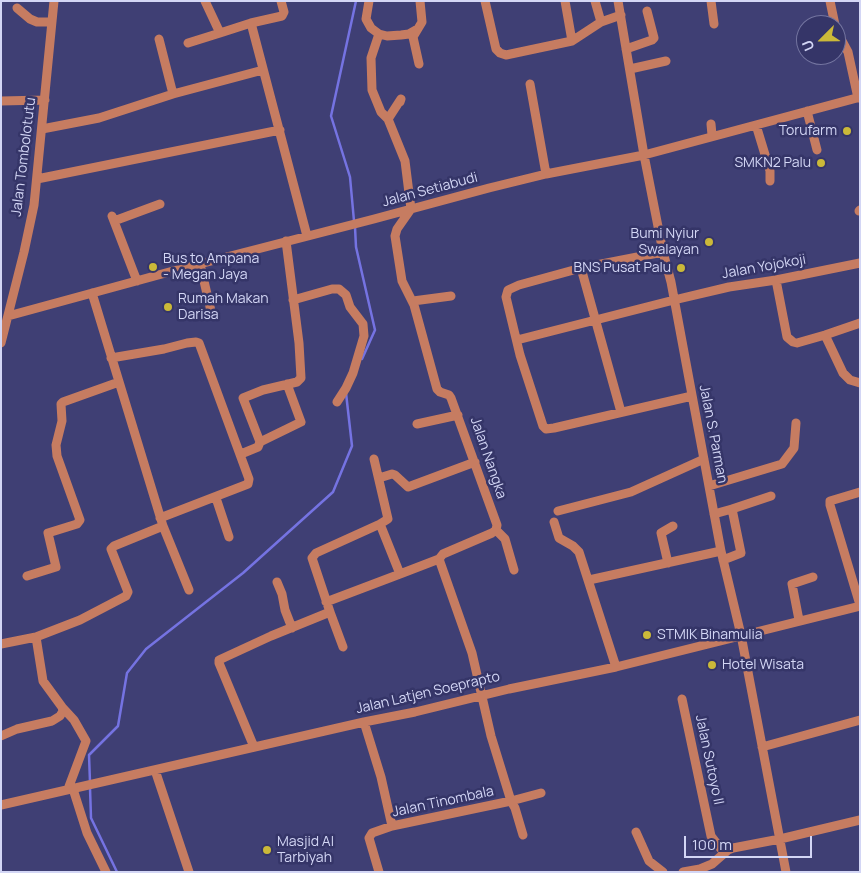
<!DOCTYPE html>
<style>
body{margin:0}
#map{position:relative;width:861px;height:873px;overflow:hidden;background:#3f3f74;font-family:Manrope,sans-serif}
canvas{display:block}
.frame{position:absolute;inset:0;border:2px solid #d3d6f5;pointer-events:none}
.north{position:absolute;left:796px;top:15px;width:50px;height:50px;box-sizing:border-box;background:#353568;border:1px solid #7475a0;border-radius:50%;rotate:247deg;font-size:14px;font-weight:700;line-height:20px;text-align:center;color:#d3d6f5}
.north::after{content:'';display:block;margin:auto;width:18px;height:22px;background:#cbb939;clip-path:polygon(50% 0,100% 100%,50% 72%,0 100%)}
.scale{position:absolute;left:684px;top:836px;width:128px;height:22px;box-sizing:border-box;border:2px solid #d3d6f5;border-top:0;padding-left:6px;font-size:15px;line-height:18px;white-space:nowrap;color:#d3d6f5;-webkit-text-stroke:4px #353568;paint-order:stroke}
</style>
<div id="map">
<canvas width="861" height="873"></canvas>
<div class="frame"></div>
<div class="north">U</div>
<div class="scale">100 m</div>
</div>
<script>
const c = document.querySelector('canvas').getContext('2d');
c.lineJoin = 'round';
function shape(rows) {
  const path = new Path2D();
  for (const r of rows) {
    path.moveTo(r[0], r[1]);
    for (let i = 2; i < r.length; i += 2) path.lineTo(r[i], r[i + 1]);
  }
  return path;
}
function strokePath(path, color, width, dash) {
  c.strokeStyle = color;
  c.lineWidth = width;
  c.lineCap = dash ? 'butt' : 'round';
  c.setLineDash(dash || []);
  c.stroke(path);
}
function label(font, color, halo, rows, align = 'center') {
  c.font = font + ' Manrope,sans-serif';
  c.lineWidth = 5;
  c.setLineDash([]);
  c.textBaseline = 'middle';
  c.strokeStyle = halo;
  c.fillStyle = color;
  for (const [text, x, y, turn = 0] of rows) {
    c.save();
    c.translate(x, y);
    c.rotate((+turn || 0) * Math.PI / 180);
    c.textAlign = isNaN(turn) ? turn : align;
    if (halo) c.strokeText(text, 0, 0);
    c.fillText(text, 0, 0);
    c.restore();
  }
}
const stream = shape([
 [354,221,350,177,331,116,356,1],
 [355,227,356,247,375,330,362,359],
 [90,782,89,755,118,726,127,673,146,649,243,573,333,492,352,446,346,393],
 [90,788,91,818,117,872]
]);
const minor = shape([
 [205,1,220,33,251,23,307,236],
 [369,1,366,19,371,28,379,34],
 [485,1,496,49,500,53,506,55,572,41,601,22,621,15],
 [565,1,572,41],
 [595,1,601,22],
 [618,1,644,155,663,252,671,282,721,551,741,635,786,872],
 [711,1,714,24],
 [830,1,835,25],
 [17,8,30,19,37,22,51,22],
 [251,23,282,16,284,12,281,1],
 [836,30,848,52,858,98],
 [159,39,173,94],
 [188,43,220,33],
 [626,49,652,40,654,38,647,11],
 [419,64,413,37,422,22,420,1],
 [630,69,666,61],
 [530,84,546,174],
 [1,101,45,100],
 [807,111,817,150],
 [388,119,381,112,372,90,371,58,379,34,387,36,401,35,409,34,416,30],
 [711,124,712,135],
 [756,125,770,171,770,181],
 [42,129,99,118,173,94,263,70],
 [37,179,280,130],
 [859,211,860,210],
 [112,216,137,281],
 [114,221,160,204],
 [200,264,211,311],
 [581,268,519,285,508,290,506,297,520,355,543,426,546,429,554,428,692,396],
 [776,280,787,337,793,342,797,343,825,335,860,323],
 [293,300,332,289,339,289,346,295,350,307,363,324,364,336,353,373,346,388,337,402],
 [413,301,451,296],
 [8,316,184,268,374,219,489,188,546,174,644,155,860,97],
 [825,335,843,373,850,380,860,383],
 [517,340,674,300,729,287,776,280,860,263],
 [1,343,24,252,34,205,54,1],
 [111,358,164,349,187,343,196,342,199,343,249,479,248,484,160,518],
 [621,412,581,268,663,252],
 [417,424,458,415],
 [260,442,301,422,287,384],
 [241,454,258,447,260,442,243,398,263,390,297,382,301,378,299,343,286,241],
 [379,478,392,474,395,475,408,487,475,462],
 [709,486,782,464,794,448,796,423],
 [860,492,830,501,830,505,860,605],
 [216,498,229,537],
 [558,511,631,492,704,459],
 [714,514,732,509],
 [554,522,559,538,573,546,579,552,616,667],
 [380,524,400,574,439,559],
 [163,526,189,590],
 [496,530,505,539,514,570],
 [723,560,741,553,732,509,771,496],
 [668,563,661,533,673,526],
 [27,576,56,567,48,533,77,524,80,520,57,456,56,445,62,421,61,404,63,402,119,382],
 [589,580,721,551],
 [277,582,282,594,285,610,292,628],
 [326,602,400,574],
 [330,612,343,647],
 [799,620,792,584,813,577],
 [1,644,36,637],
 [682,699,711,836,724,853],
 [62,707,74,720,86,741,68,789],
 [364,722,381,777,392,826],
 [1,736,17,729,52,721,60,716,63,711,62,707,43,681,36,637,80,620,126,596,128,592,111,549,114,546,163,526,92,293],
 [254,747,219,663,219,660,271,636,330,612,312,558,316,553,380,524,388,519,374,459],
 [762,747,860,720],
 [155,770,189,872],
 [73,789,87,833,106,872],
 [1,805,364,722,415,712,509,689,616,667,860,606],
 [636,832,649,861,663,872],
 [523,835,515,808,511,801,541,793],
 [379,872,369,838,372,833,392,826,511,801,491,736,472,653,439,559,443,554,492,533,496,530,497,525,451,398,449,395,440,392,437,389,414,305,402,281,395,236,397,229,411,209,405,161,388,119,401,99,400,102],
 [683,872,700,869,712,864,728,850,733,848,780,839,860,820]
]);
const markers = [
 [847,131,5,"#cbb939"],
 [821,163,5,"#cbb939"],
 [709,242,5,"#cbb939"],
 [153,267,5,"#cbb939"],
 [681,268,5,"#cbb939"],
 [168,307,5,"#cbb939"],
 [647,635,5,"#cbb939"],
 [712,665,5,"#cbb939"],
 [267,850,5,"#cbb939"]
];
const poiNames = [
 ["Torufarm",837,131,"right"],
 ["SMKN2 Palu",811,163,"right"],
 ["Bumi Nyiur",699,234,"right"],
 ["Swalayan",699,250,"right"],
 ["Bus to Ampana",163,259],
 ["- Megan Jaya",163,275],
 ["BNS Pusat Palu",671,268,"right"],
 ["Rumah Makan",178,299],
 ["Darisa",178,315],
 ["STMIK Binamulia",657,635],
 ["Hotel Wisata",722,665],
 ["Masjid Al",277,842],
 ["Tarbiyah",277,858]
];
const streetNames = [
 ["Jalan Tombolotutu",24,157,-83],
 ["Jalan Setiabudi",430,190,-15],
 ["Jalan Yojokoji",764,267,-10],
 ["Jalan S. Parman",713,434,79],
 ["Jalan Nangka",488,458,71],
 ["Jalan Latjen Soeprapto",428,693,-13],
 ["Jalan Sutoyo II",709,760,78],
 ["Jalan Tinombala",443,802,-12]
];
strokePath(stream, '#7573e2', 2.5);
strokePath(minor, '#c67c61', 9);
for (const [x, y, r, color] of markers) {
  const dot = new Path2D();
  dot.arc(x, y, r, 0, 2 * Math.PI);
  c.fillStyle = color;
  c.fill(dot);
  strokePath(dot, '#353568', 2);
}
label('14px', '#d3d6f5', '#353568', poiNames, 'left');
label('14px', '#d3d6f5', '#353568', streetNames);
</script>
